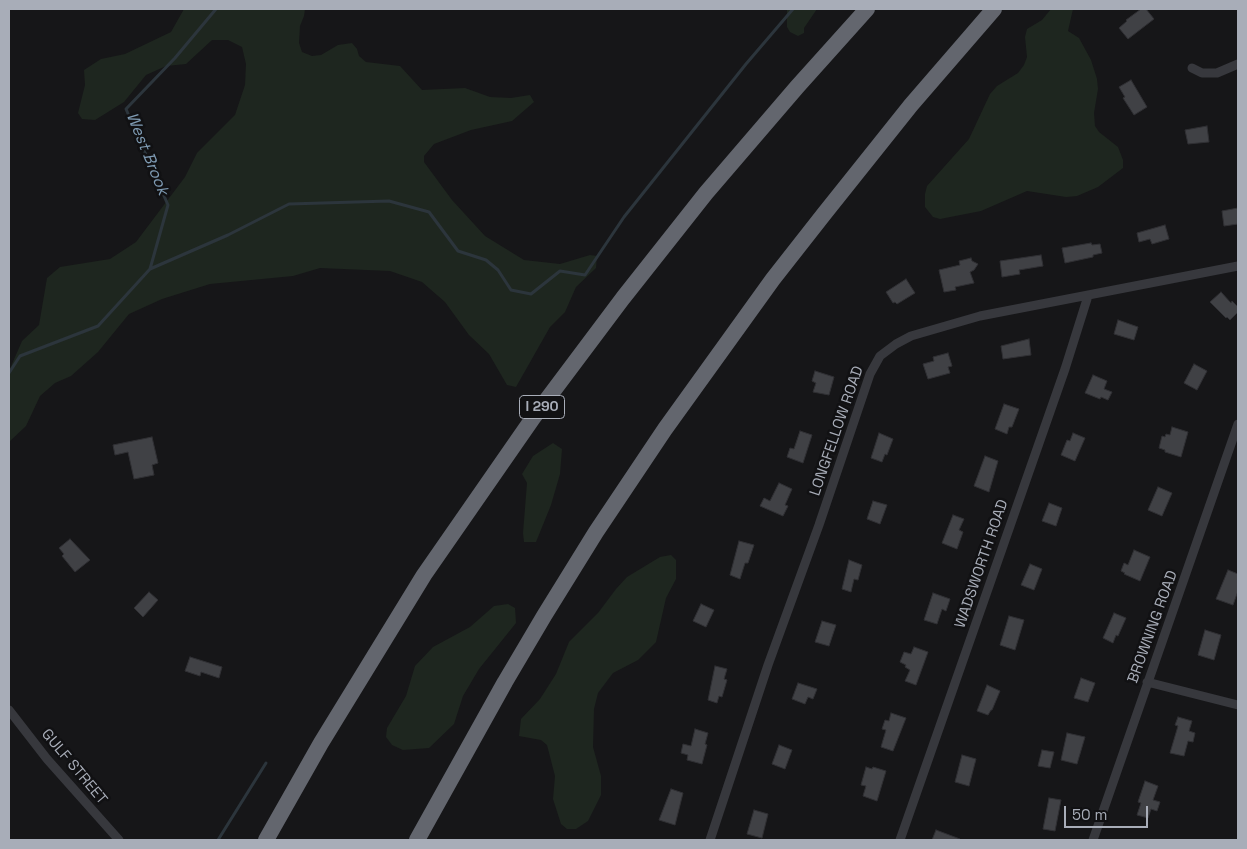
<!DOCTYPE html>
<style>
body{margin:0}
#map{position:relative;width:1247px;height:849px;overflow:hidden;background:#161618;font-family:"Space Grotesk",sans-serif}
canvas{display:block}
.frame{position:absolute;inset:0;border:10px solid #a8adb8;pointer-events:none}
.scale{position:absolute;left:1064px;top:806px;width:84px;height:22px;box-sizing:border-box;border:2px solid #a8adb8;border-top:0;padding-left:6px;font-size:15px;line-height:18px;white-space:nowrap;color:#a8adb8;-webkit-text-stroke:4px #111113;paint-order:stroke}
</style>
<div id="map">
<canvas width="1247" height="849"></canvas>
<div class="frame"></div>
<div class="scale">50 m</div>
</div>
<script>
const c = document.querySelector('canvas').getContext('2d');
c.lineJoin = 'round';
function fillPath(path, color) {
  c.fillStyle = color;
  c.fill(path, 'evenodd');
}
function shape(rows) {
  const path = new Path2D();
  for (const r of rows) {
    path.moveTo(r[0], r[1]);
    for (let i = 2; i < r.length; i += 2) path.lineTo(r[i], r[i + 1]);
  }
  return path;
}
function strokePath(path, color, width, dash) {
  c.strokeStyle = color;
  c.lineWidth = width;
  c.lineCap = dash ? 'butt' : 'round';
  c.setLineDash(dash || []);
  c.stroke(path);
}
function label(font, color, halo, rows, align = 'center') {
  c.font = font + ' "Space Grotesk",sans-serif';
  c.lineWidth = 5;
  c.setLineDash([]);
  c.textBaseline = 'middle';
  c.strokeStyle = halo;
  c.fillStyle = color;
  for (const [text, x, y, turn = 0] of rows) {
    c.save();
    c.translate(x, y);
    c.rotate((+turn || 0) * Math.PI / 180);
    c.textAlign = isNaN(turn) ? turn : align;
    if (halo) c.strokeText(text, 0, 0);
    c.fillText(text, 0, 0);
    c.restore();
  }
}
const green = shape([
 [184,9,305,9,304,16,300,26,299,43,302,52,312,56,321,55,338,45,352,43,357,49,359,56,366,62,400,66,422,90,465,88,490,97,511,98,530,95,534,102,512,121,471,130,434,144,424,156,424,162,452,200,485,236,524,260,560,264,590,255,597,256,596,268,576,287,565,312,550,327,516,387,507,385,489,354,469,335,445,302,422,282,390,271,320,268,293,276,210,284,162,299,129,314,98,352,71,376,55,383,40,396,26,426,9,442,9,371,22,341,39,325,47,278,60,267,110,259,136,242,185,177,197,153,235,115,245,85,246,64,242,47,228,40,212,40,186,64,166,66,146,75,124,102,95,120,82,119,78,113,85,85,84,70,101,59,125,54,171,32],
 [787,9,817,9,804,28,804,33,798,36,790,32,787,27],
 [1051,9,1073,9,1068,31,1079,38,1091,60,1097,79,1098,89,1094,113,1095,126,1099,132,1118,147,1123,160,1123,168,1098,187,1077,196,1066,197,1027,191,981,211,940,219,933,217,925,207,925,194,927,186,969,139,990,94,997,86,1018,73,1024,65,1027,57,1025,37,1027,29,1042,20],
 [553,443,562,449,560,474,551,505,536,542,524,542,523,533,527,483,522,474,533,456],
 [671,555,676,560,676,579,666,598,656,642,638,660,613,673,598,693,594,709,593,747,601,776,601,795,588,821,576,829,567,829,561,824,553,799,555,776,547,745,541,740,519,736,521,719,540,699,556,674,569,642,598,613,616,589,627,577,660,557],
 [508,604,515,608,516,623,479,669,463,696,454,724,429,748,403,750,392,745,386,737,387,728,406,696,415,666,433,647,470,627,494,606]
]);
const stream = shape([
 [150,269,228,235,289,204,389,201,429,212,458,251,486,260,498,270,511,290,531,294,560,271,585,275,624,217,746,64,793,9],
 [9,373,20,356,98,326,150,269,168,205,126,109,175,58,216,9],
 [218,840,266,763]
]);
const building = shape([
 [1141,9,1146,9,1154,19,1128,39,1119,28,1127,21,1126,20,1141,9],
 [1131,80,1147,107,1134,115,1123,98,1125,97,1119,87,1131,80],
 [1207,126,1209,142,1188,144,1185,130,1207,126],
 [1238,208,1238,224,1224,226,1222,211,1238,208],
 [1165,225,1169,239,1152,244,1150,239,1139,242,1137,233,1165,225],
 [1091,243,1092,245,1100,244,1102,253,1093,255,1093,257,1065,263,1062,248,1091,243],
 [1041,255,1043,266,1019,270,1020,274,1002,277,1000,261,1041,255],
 [971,258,972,261,978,264,974,270,970,272,974,283,955,287,956,290,944,292,939,270,960,265,959,261,971,258],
 [906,279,915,293,897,304,895,302,893,303,886,292,906,279],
 [1221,292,1231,303,1232,301,1238,307,1238,312,1230,320,1227,317,1226,318,1210,302,1221,292],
 [1118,320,1138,327,1134,340,1114,334,1118,320],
 [1029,339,1031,355,1003,359,1001,346,1029,339],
 [948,353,952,366,948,367,950,373,928,379,923,364,934,361,933,357,948,353],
 [1194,364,1207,371,1197,390,1184,383,1194,364],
 [815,371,834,377,829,395,813,392,816,383,812,381,815,371],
 [1093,375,1107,381,1104,389,1112,392,1108,400,1101,397,1100,399,1085,393,1093,375],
 [1004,404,1019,409,1012,427,1009,427,1007,434,995,429,1004,404],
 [1172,427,1188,432,1181,457,1165,452,1165,450,1159,448,1162,436,1165,437,1166,434,1170,435,1172,427],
 [800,431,812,435,803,463,787,457,790,448,794,449,800,431],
 [879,433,893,439,887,455,885,454,882,462,871,458,879,433],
 [1073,433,1085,438,1075,461,1061,455,1067,440,1070,441,1073,433],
 [152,437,158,463,152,465,154,475,134,479,128,452,115,455,113,445,152,437],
 [985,456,998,461,989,492,974,486,985,456],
 [779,483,792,489,785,505,788,506,783,516,760,506,764,498,770,501,779,483],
 [1158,487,1172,493,1162,516,1148,510,1158,487],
 [873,501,887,505,880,524,867,519,873,501],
 [1049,503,1062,508,1056,526,1042,521,1049,503],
 [953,515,964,519,959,530,963,532,957,549,942,543,953,515],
 [70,539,90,560,75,572,62,556,64,554,59,548,70,539],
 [739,541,754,545,748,563,745,563,740,579,730,575,739,541],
 [1134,550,1150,557,1140,581,1124,574,1125,573,1121,571,1124,563,1128,565,1134,550],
 [849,560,862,565,858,580,854,579,851,592,842,589,849,560],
 [1030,564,1042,569,1034,590,1021,585,1030,564],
 [1228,570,1238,574,1238,591,1233,605,1216,599,1228,570],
 [149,592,158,600,143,617,134,608,149,592],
 [933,593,950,599,946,611,942,609,937,624,924,620,933,593],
 [701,604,714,610,706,627,693,621,701,604],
 [1114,613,1126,618,1118,636,1116,635,1113,643,1103,638,1114,613],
 [1009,616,1024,620,1015,650,1000,645,1009,616],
 [822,621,836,625,829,646,815,642,822,621],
 [1205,630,1221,635,1214,660,1198,655,1205,630],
 [914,647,928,652,916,685,905,681,910,670,905,667,906,665,900,662,904,652,911,654,914,647],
 [190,657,222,667,219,678,201,672,200,676,185,671,190,657],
 [715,666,727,669,724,679,727,680,722,697,719,696,717,703,708,700,715,666],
 [1081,678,1095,683,1088,702,1074,698,1081,678],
 [798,683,817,689,813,699,808,697,805,704,792,699,798,683],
 [987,685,1000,691,992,710,991,710,988,715,977,711,987,685],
 [891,713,906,718,893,751,881,747,886,730,882,729,885,720,889,721,891,713],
 [1178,717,1192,721,1189,731,1195,733,1193,742,1188,741,1184,756,1170,753,1178,726,1175,725,1178,717],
 [695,729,708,733,705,744,707,745,702,764,687,760,688,755,681,753,683,744,691,746,695,729],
 [1067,733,1085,737,1077,764,1061,760,1067,733],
 [779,745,792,750,785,769,772,764,779,745],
 [1042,750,1054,752,1050,768,1038,766,1042,750],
 [962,755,976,759,969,786,955,782,962,755],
 [866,767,872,769,873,767,886,771,877,801,863,796,866,786,861,785,866,767],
 [1145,781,1158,786,1153,800,1160,802,1157,811,1151,809,1148,818,1137,815,1141,803,1138,802,1145,781],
 [671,789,683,793,675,825,659,820,671,789],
 [1049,798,1061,800,1055,831,1043,829,1049,798],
 [754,810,768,814,762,838,747,834,754,810],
 [936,830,960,839,960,840,932,840,936,830]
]);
const street = shape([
 [1192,68,1202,73,1217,73,1238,64],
 [1147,682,1238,705],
 [9,710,47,759,119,840],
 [710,840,768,665,819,525,870,374,880,356,896,344,911,336,980,316,1238,266],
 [900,840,1065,369,1088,296],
 [1093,840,1238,424]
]);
const highway = shape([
 [266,840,321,743,424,575,533,418,623,298,706,193,797,87,867,9],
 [417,840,505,682,544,616,596,532,665,429,773,279,824,214,911,105,994,9]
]);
const shields = [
 [542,407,45]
];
const shieldNames = [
 ["I 290",542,407]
];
const streetNames = [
 ["LONGFELLOW ROAD",837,431,-71],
 ["WADSWORTH ROAD",982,564,-71],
 ["BROWNING ROAD",1153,627,-70],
 ["GULF STREET",74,767,50]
];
const waterNames = [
 ["West Brook",147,154,68]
];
fillPath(green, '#1e261f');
strokePath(stream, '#2c353c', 3);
fillPath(building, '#404145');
strokePath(building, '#303034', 1);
strokePath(street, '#37383d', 9);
strokePath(highway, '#63666e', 16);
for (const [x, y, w] of shields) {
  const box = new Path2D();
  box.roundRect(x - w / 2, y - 11.5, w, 23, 4);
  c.fillStyle = '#111113';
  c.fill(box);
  strokePath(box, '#a8adb8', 1);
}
label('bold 14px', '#a8adb8', null, shieldNames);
label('15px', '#a8adb8', '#111113', streetNames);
label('italic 16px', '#7f9bb3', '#111113', waterNames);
</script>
